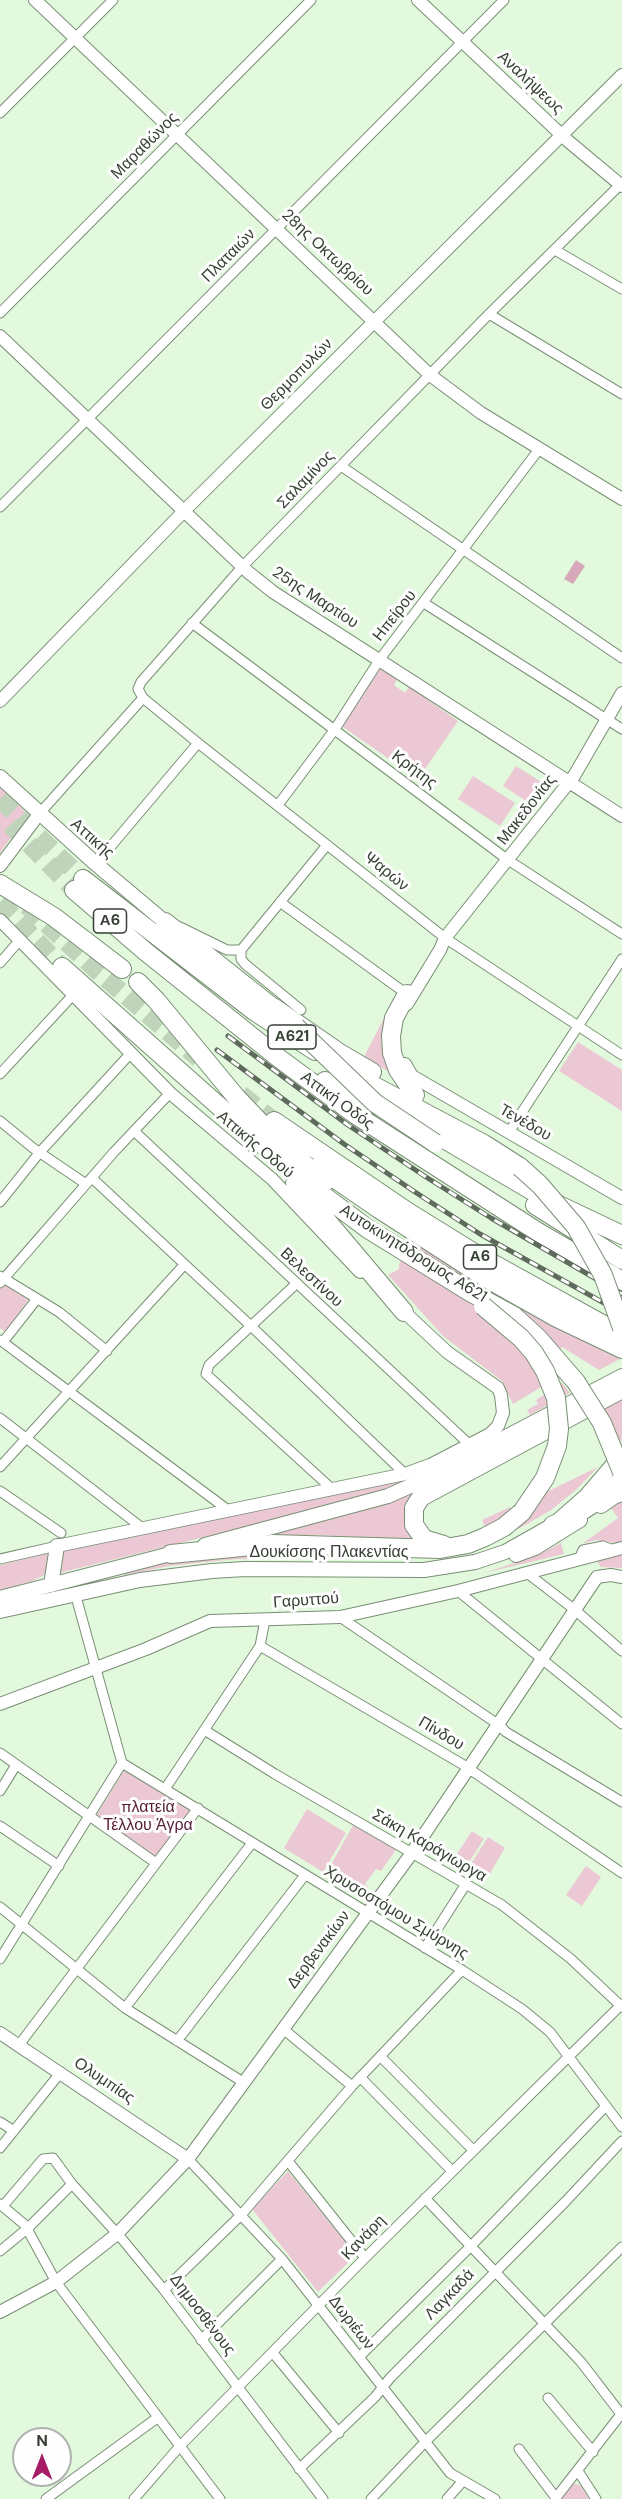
<!DOCTYPE html>
<meta charset="utf-8">
<style>
body{margin:0}
#map{position:relative;width:622px;height:2499px;overflow:hidden;background:#e2f9dd;font-family:"DM Sans",sans-serif}
canvas{display:block}
.north{position:absolute;left:12px;top:2427px;width:60px;height:60px;box-sizing:border-box;background:#fefefe;border:2px solid #aeb2ae;border-radius:50%;rotate:0deg;font-size:16px;font-weight:700;line-height:24px;text-align:center;color:#374035}
.north::after{content:'';display:block;margin:auto;width:21px;height:27px;background:#a61d65;clip-path:polygon(50% 0,100% 100%,50% 72%,0 100%)}
</style>
<div id="map">
<canvas width="622" height="2499"></canvas>
<div class="north">N</div>
</div>
<script>
const c = document.querySelector('canvas').getContext('2d');
c.lineJoin = 'round';
function fillPath(path, color) {
  c.fillStyle = color;
  c.fill(path, 'evenodd');
}
function shape(rows) {
  const path = new Path2D();
  for (const r of rows) {
    path.moveTo(r[0], r[1]);
    for (let i = 2; i < r.length; i += 2) path.lineTo(r[i], r[i + 1]);
  }
  return path;
}
function strokePath(path, color, width, dash) {
  c.strokeStyle = color;
  c.lineWidth = width;
  c.lineCap = dash ? 'butt' : 'round';
  c.setLineDash(dash || []);
  c.stroke(path);
}
function label(font, color, halo, rows, align = 'center') {
  c.font = font + ' "DM Sans",sans-serif';
  c.lineWidth = 6;
  c.setLineDash([]);
  c.textBaseline = 'middle';
  c.strokeStyle = halo;
  c.fillStyle = color;
  for (const [text, x, y, turn = 0] of rows) {
    c.save();
    c.translate(x, y);
    c.rotate((+turn || 0) * Math.PI / 180);
    c.textAlign = isNaN(turn) ? turn : align;
    if (halo) c.strokeText(text, 0, 0);
    c.fillText(text, 0, 0);
    c.restore();
  }
}
const green = shape([
 [380,667,397,679,394,685,405,693,409,687,458,721,418,779,340,725],
 [516,766,546,785,532,805,503,786],
 [473,776,515,803,500,826,458,799],
 [0,786,24,810,26,814,25,818,0,853],
 [385,1016,381,1040,389,1072,364,1057],
 [578,1042,622,1070,622,1111,559,1071],
 [415,1241,622,1352,622,1358,599,1370,562,1347,545,1367,553,1380,513,1404,502,1381,443,1336,388,1275,399,1269,399,1264],
 [3,1283,28,1300,5,1332,0,1328,0,1287],
 [562,1383,570,1393,530,1415,527,1410,538,1404,536,1400],
 [622,1392,622,1439,615,1449,597,1405],
 [598,1467,576,1490,551,1510,522,1527,492,1541,482,1520,510,1507,511,1509],
 [400,1479,401,1482,389,1488,341,1503,59,1573,63,1552,65,1550],
 [419,1490,421,1540,317,1535,264,1536],
 [622,1502,622,1544,595,1540,582,1544,618,1518,611,1508],
 [561,1543,564,1554,484,1573,536,1556],
 [224,1549,426,1557,237,1559,169,1566,125,1575,124,1571],
 [48,1553,52,1554,49,1573,30,1582,0,1590,0,1565],
 [622,1554,622,1568,601,1567,595,1559],
 [125,1769,193,1809,155,1858,96,1816],
 [307,1809,346,1833,323,1872,284,1848],
 [355,1822,398,1847,381,1871,376,1869,365,1884,369,1888,361,1899,324,1877],
 [472,1831,484,1839,469,1862,457,1854],
 [488,1837,505,1848,487,1878,469,1867],
 [586,1866,601,1877,582,1906,566,1895],
 [288,2171,356,2255,318,2292,252,2209],
 [573,2483,581,2486,589,2499,559,2499]
]);
const water = shape([
 [576,560,585,566,573,584,564,579]
]);
const motorwayTunnel = shape([
 [0,799,83,879],
 [10,825,74,890],
 [0,902,62,967],
 [27,906,96,970,199,1059],
 [241,1094,274,1121]
]);
const minor = shape([
 [0,113,113,0],
 [622,183,489,314,243,566,141,682,138,689,143,698,198,743,445,938,622,1055],
 [555,250,622,289],
 [0,313,311,0],
 [489,314,622,394],
 [341,466,622,658],
 [0,507,504,0],
 [424,603,622,729],
 [192,623,508,860,622,934],
 [278,805,335,729,380,659,540,448],
 [39,814,143,698],
 [96,864,198,743],
 [280,902,397,987,407,994,409,991],
 [180,927,227,950,241,950],
 [241,950,327,845],
 [241,950,241,959,245,964,301,1010],
 [0,963,19,941],
 [0,1074,72,996],
 [0,1121,33,1148,86,1184],
 [134,1131,470,1445],
 [509,1132,622,959],
 [92,1178,251,1326,405,1474],
 [0,1202,40,1152,130,1054],
 [0,1276,59,1312,107,1351],
 [0,1283,114,1152,170,1093],
 [296,1284,209,1365,206,1374,331,1488],
 [0,1340,228,1510],
 [3,1342,36,1300],
 [0,1418,141,1527],
 [0,1467,184,1265],
 [0,1491,61,1533],
 [0,1559,57,1546],
 [579,1559,583,1550,603,1546,613,1550],
 [527,1573,575,1610,622,1651],
 [458,1591,622,1724],
 [75,1593,122,1763],
 [340,1617,499,1725,506,1732,622,1802],
 [265,1620,260,1646,462,1764,622,1873],
 [206,1731,275,1774,502,1905,571,1959,622,2007],
 [0,1753,156,1863],
 [122,1763,462,1970,522,2009,550,2032,622,2127],
 [165,1789,260,1646],
 [0,1791,16,1765],
 [0,1826,59,1866],
 [0,1907,125,2008,243,2082],
 [425,1948,466,1884],
 [0,1959,122,1763],
 [125,2008,252,1843],
 [282,2028,352,2086],
 [177,2041,305,1875],
 [19,2045,198,1808],
 [381,2057,473,2150],
 [360,2077,452,2171],
 [0,2122,14,2131],
 [0,2148,61,2072],
 [188,2159,282,2259,450,2473,495,2499],
 [288,2161,365,2258],
 [425,2198,581,2362,621,2414],
 [0,2204,25,2225,56,2282,220,2499],
 [3,2206,43,2159,53,2158,72,2184,122,2239,164,2290,323,2499],
 [0,2251,28,2228,72,2184],
 [164,2290,241,2215,352,2086,462,1970],
 [201,2340,282,2259],
 [273,2353,339,2433],
 [359,2357,471,2246,605,2107],
 [548,2398,593,2452],
 [519,2449,556,2498],
 [299,2469,375,2397,390,2378,566,2201,622,2141],
 [578,2471,596,2499],
 [46,2499,157,2418],
 [134,2499,180,2446,365,2258,622,2004],
 [371,2499,425,2442,622,2247],
 [447,2499,462,2482],
 [555,2499,622,2413]
]);
const tertiary = shape([
 [35,0,430,375,481,413,622,499],
 [418,0,568,141,622,186],
 [0,336,248,572,273,592,622,816],
 [0,701,185,510,622,75],
 [0,866,39,814],
 [0,920,170,1093,272,1179,360,1272],
 [407,1004,440,950,445,938,574,776,622,693],
 [405,1064,412,1076,622,1198],
 [57,1546,405,1474,430,1465,490,1434,498,1426,503,1413,501,1395,498,1388,447,1352,400,1308],
 [0,1704,146,1649,210,1621,340,1617,458,1591,622,1548],
 [0,2033,188,2159],
 [0,2312,56,2282,117,2234,188,2159,409,1857,597,1577,611,1575,622,1577]
]);
const secondary = shape([
 [0,777,96,864,165,922],
 [601,1506,614,1497,622,1494],
 [205,1545,388,1496,426,1479,622,1376],
 [516,1555,535,1548,580,1520],
 [51,1585,57,1546],
 [0,1598,178,1552],
 [0,1611,140,1580,212,1571,245,1569,424,1570,475,1562,505,1552,553,1525,586,1496,621,1455]
]);
const motorway = shape([
 [83,879,254,1011,315,1051],
 [0,884,54,917,122,969],
 [74,890,146,952,280,1059,356,1115,538,1232,622,1281],
 [165,922,281,1014],
 [62,967,300,1178,368,1229,470,1292,514,1316,538,1338,576,1382],
 [138,982,156,1000,236,1097,274,1137,325,1182],
 [407,994,394,1018,391,1036,392,1053,398,1070,415,1095],
 [273,1007,338,1052,372,1072],
 [348,1072,484,1144,520,1167],
 [325,1081,379,1106],
 [274,1121,408,1212,479,1256,622,1335],
 [420,1125,546,1199,622,1235],
 [318,1167,379,1209,486,1278,557,1318,622,1349],
 [295,1183,404,1312],
 [535,1205,622,1260],
 [553,1525,569,1519,591,1505,622,1480],
 [444,1545,424,1539,414,1525,414,1508,421,1497,622,1389],
 [171,1554,272,1544,440,1549,468,1544,485,1537,504,1527,522,1512]
]);
const rail = shape([
 [228,1036,348,1125,426,1177,491,1218,622,1294],
 [217,1050,344,1144,415,1192,480,1234,622,1313]
]);
const motorwayBridge = shape([
 [296,1027,375,1103,435,1143],
 [520,1167,540,1185,576,1227,603,1275,622,1328],
 [483,1306,521,1338,534,1353,545,1371,556,1398,559,1429,557,1446,545,1478,522,1512],
 [576,1382,602,1423,622,1472]
]);
const shields = [
 [110,921,33],
 [292,1037,48],
 [480,1257,33]
];
const shieldNames = [
 ["Α6",110,921],
 ["Α621",292,1037],
 ["Α6",480,1257]
];
const streetNames = [
 ["Αναλήψεως",530,83,43],
 ["Μαραθώνος",145,146,-45],
 ["28ης Οκτωβρίου",327,253,43],
 ["Πλαταιών",229,256,-45],
 ["Θερμοπυλών",297,375,-45],
 ["Σαλαμίνος",306,480,-46],
 ["25ης Μαρτίου",315,598,33],
 ["Ηπείρου",395,616,-52],
 ["Κρήτης",414,770,37],
 ["Μακεδονίας",527,810,-52],
 ["Αττικής",92,839,41],
 ["Ψαρών",386,872,39],
 ["Αττική Οδός",337,1101,36],
 ["Τενέδου",525,1123,30],
 ["Αττικής Οδού",255,1145,40],
 ["Αυτοκινητόδρομος Α621",413,1254,32],
 ["Βελεστίνου",311,1278,43],
 ["Δουκίσσης Πλακεντίας",329,1553],
 ["Γαρυττού",306,1601,-4],
 ["Πίνδου",441,1734,31],
 ["Σάκη Καράγιωργα",429,1846,30],
 ["Χρυσοστόμου Σμύρνης",396,1913,31],
 ["Δερβενακίων",319,1950,-53],
 ["Ολυμπίας",104,2081,34],
 ["Κανάρη",364,2238,-46],
 ["Λαγκαδά",450,2295,-46],
 ["Δημοσθένους",202,2315,53],
 ["Δωριέων",351,2323,52]
];
const parkNames = [
 ["πλατεία",148,1808],
 ["Τέλλου Άγρα",148,1826]
];
fillPath(green, '#ecc8d5');
fillPath(water, '#d7a8b9');
strokePath(motorwayTunnel, '#c0d4bb', 18, [18, 9]);
strokePath(minor, '#798f75', 11);
strokePath(tertiary, '#798f75', 14);
strokePath(secondary, '#798f75', 16);
strokePath(motorway, '#798f75', 20);
strokePath(minor, '#fff', 9);
strokePath(tertiary, '#fff', 12);
strokePath(secondary, '#fff', 14);
strokePath(motorway, '#fff', 18);
strokePath(rail, '#5e6a5b', 5);
strokePath(rail, '#fefefe', 3, [9]);
strokePath(motorwayBridge, '#798f75', 20, []);
strokePath(motorwayBridge, '#fff', 18);
for (const [x, y, w] of shields) {
  const box = new Path2D();
  box.roundRect(x - w / 2, y - 12, w, 24, 4.5);
  c.fillStyle = '#fefefe';
  c.fill(box);
  strokePath(box, '#374035', 1.5);
}
label('bold 15px', '#374035', null, shieldNames);
label('16px', '#374035', '#fefefe', streetNames);
label('16px', '#551c36', '#fefefe', parkNames);
</script>
